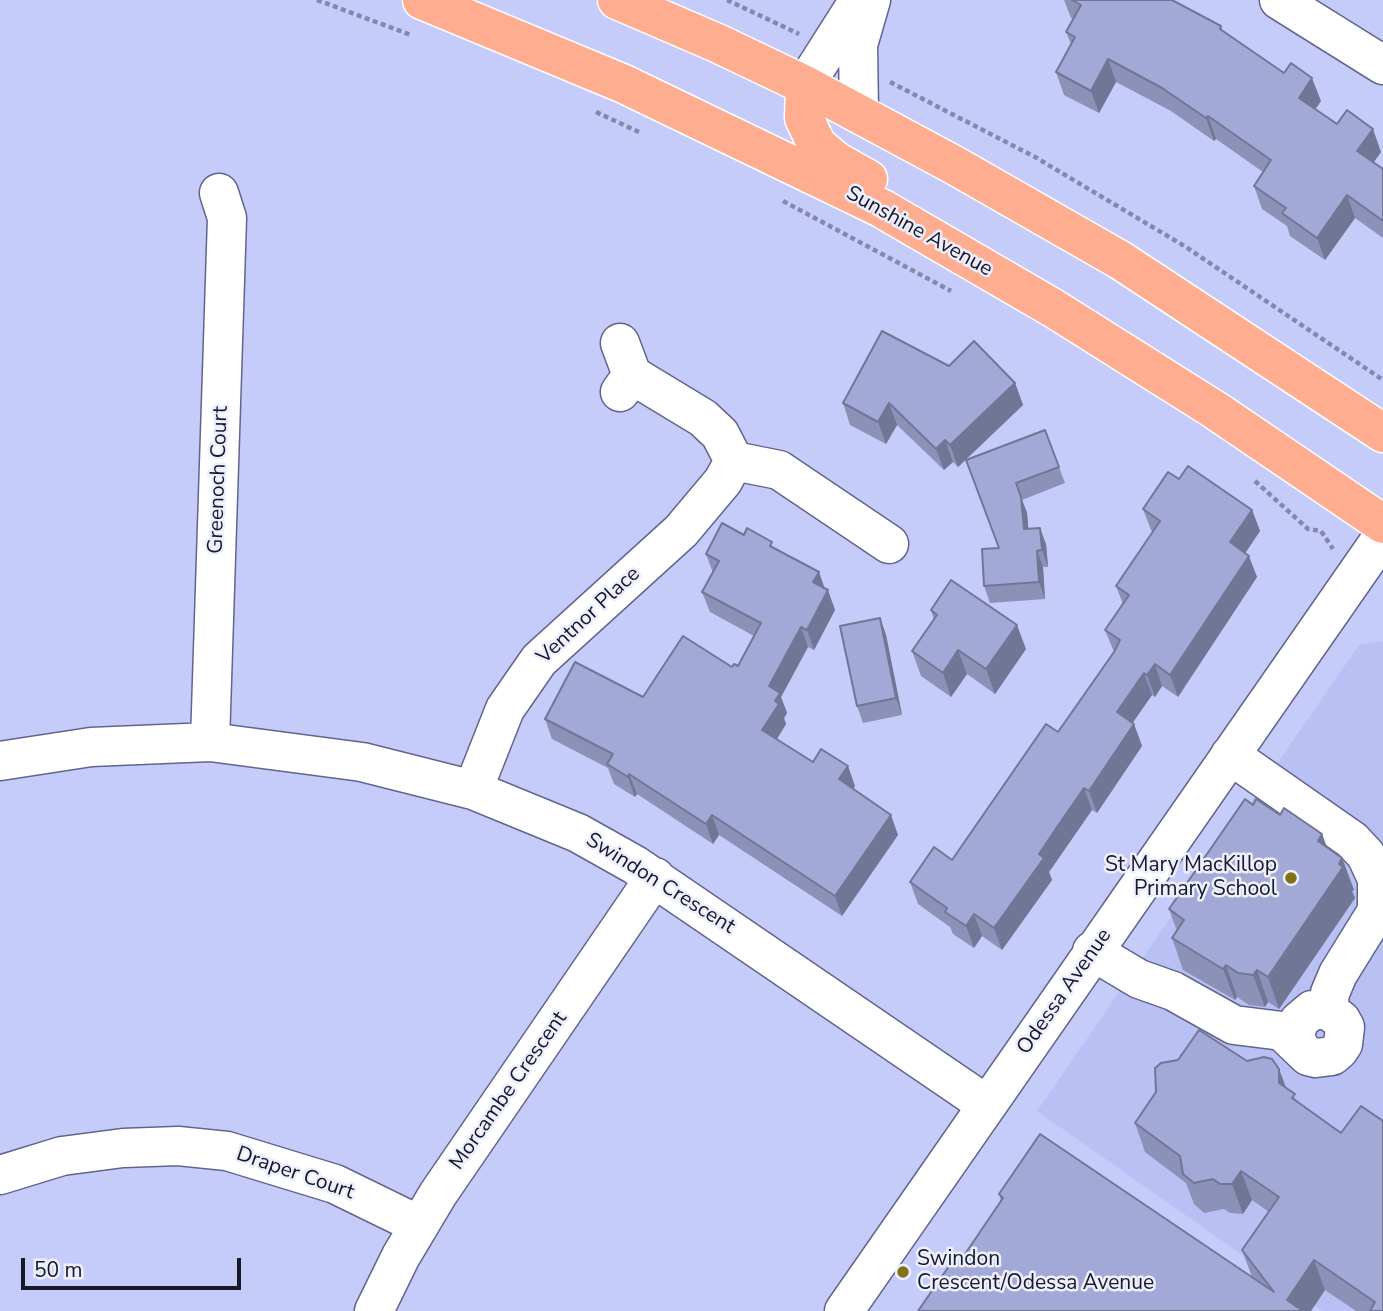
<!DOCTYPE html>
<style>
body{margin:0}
#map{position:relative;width:1383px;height:1311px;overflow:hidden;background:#c6ccfa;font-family:"Nunito Sans",sans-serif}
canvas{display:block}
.scale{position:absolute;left:21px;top:1258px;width:220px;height:32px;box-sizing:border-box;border:4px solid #171929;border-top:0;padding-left:9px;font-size:21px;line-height:24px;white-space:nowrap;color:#171929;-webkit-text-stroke:5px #edeffe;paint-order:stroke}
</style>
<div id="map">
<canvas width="1383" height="1311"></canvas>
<div class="scale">50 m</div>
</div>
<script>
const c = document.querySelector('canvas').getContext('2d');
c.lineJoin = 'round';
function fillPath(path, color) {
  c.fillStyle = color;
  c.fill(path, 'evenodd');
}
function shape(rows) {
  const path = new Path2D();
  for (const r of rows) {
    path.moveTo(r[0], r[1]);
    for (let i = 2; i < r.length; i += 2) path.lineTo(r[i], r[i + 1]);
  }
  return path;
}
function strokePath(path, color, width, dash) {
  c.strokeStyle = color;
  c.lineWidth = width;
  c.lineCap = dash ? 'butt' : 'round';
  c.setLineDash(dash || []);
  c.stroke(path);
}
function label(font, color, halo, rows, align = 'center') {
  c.font = font + ' "Nunito Sans",sans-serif';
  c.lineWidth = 5;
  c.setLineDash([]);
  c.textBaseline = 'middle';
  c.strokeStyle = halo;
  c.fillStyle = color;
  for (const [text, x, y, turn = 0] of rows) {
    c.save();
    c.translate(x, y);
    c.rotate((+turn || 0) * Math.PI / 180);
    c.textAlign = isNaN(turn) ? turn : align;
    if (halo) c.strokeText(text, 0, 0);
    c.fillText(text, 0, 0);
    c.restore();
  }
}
const built = shape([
 [1383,641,1383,1311,1322,1311,1037,1111,1359,645]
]);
const path = shape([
 [317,0,411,35],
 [727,0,799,34],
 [890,82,1035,157,1186,247,1383,380],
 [596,112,639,132],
 [783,201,951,291],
 [1255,481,1308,529,1321,531,1333,549]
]);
const minor = shape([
 [1279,0,1383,65],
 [805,85,859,0],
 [859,113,858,45,871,0],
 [632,375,703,418,720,434,734,461],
 [620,392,632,375,620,343],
 [734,461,779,470,889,544],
 [210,742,227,218,219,193],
 [1230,755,1352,840,1366,855,1377,879,1377,911,1338,974,1330,993,1328,1010],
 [0,761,91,747,210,742,362,762,473,790,578,833,635,865,987,1105],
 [473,790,505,709,539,660,681,531,723,481,734,461],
 [1092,951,1139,979,1173,991,1234,1025,1282,1031,1308,1056,1316,1058,1332,1056,1339,1050,1343,1044,1345,1027,1341,1020,1328,1010,1312,1010,1299,1021,1295,1036,1298,1044],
 [0,1175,62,1156,123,1148,178,1146,227,1151,335,1184,419,1225],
 [374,1311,401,1256,438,1194,655,877],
 [844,1311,1383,536]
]);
const major = shape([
 [422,0,624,84,881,208,1053,308,1215,410,1383,524],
 [617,0,717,43,805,85,954,165,1120,260,1383,433],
 [805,85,804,118,817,145,836,161,868,179]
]);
const wall = shape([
 [1064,0,1172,0,1221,26,1223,31,1321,101,1315,109,1381,152,1374,162,1383,169,1383,238,1355,218,1325,260,1290,236,1287,226,1262,209,1254,186,1263,172,1216,139,1214,141,1171,111,1116,82,1099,113,1064,95,1056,72,1071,44,1066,32,1073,19,1071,18],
 [949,366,1015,383,1023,405,958,467,953,462,944,470,897,425,886,444,850,425,843,403],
 [1045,430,1065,483,1022,500,1027,513,1028,529,1046,544,1048,567,1043,567,1045,599,990,603,984,586,999,548,966,460],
 [1179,479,1252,510,1260,531,1245,553,1257,577,1178,697,1162,686,1155,697,1152,695,1132,723,1134,724,1142,746,1097,813,1092,810,1063,852,1049,872,1052,880,1002,950,982,936,974,948,953,934,950,927,918,904,910,882,952,860,1058,732,1114,652,1105,630,1123,604,1116,586,1153,532,1151,530,1143,509],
 [744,535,774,548,825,588,835,610,814,650,808,647,781,697,787,713,784,718,786,724,777,739,813,762,855,786,853,789,898,835,842,916,719,835,713,844,637,794,635,797,614,784,608,768,552,739,545,719,643,697,732,667,738,666,754,636,710,612,702,592,713,573,706,554],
 [931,610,1026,649,995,694,967,674,951,697,921,676,912,651,934,620],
 [880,618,886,635,902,715,863,723,857,706],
 [1253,805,1322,834,1327,848,1342,858,1354,890,1352,891,1355,898,1279,1009,1268,1002,1265,1007,1249,1005,1237,997,1235,1000,1183,970,1172,938,1177,931,1169,909],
 [1247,1061,1279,1069,1286,1088,1298,1102,1341,1133,1383,1311,1356,1311,1325,1290,1311,1311,963,1257,1001,1201,999,1194,1252,1277,1242,1250,1269,1212,1252,1200,1243,1214,1230,1213,1224,1209,1204,1213,1194,1204,1186,1183,1145,1152,1135,1123]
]);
const shadedWall = shape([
 [1108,59,1116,82,1099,113,1091,91],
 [1312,78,1321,101,1307,121,1299,98],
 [1208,116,1216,139,1214,141,1206,118],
 [1373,129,1381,152,1365,174,1357,151],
 [1347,195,1355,218,1325,260,1317,238],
 [1015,383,1023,405,958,467,950,445],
 [889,403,897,425,886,444,878,422],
 [945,440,953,462,944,470,936,449],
 [1021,497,1027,513,1030,546,1024,529],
 [1252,510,1260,531,1238,564,1230,542],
 [1040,528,1046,544,1048,567,1042,550],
 [1037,551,1043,567,1045,599,1039,582],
 [1249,556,1257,577,1178,697,1170,675],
 [819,572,826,592,813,582],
 [828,590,835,610,814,650,807,630],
 [880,618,886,635,902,715,896,698],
 [1017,625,1026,649,995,694,986,669],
 [801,627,808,647,781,697,787,713,784,718,786,724,770,750,762,730,769,686],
 [958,650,967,674,951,697,943,673],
 [1155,664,1162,686,1155,697,1147,675],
 [1144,673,1152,695,1125,734,1117,712],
 [1134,724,1142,746,1097,813,1089,791],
 [848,766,855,786,846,799,839,779],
 [629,774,637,794,635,797,628,777],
 [1084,788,1092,810,1049,872,1052,880,1002,950,994,928,1039,854],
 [712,815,719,835,713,844,706,824],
 [891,815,898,835,842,916,835,896],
 [1322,834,1334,866,1318,841],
 [1342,858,1354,890,1352,891,1355,898,1279,1009,1268,977],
 [974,914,982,936,974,948,966,926],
 [1226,965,1237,997,1235,1000,1223,969],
 [1257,970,1268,1002,1265,1007,1253,975],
 [1279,1069,1290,1099,1279,1083],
 [1241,1171,1252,1200,1243,1214,1232,1184],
 [1314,1260,1325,1290,1311,1311,1291,1311,1287,1300]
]);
const building = shape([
 [1072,0,1172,0,1221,26,1220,29,1284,73,1291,63,1312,78,1299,98,1337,124,1347,110,1373,129,1357,151,1383,169,1383,221,1347,195,1317,238,1282,213,1286,208,1254,186,1271,160,1208,116,1206,118,1162,88,1108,59,1091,91,1056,72,1075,37,1066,32,1081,5,1072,0],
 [882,331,949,366,974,341,1015,383,950,445,945,440,936,449,889,403,878,422,843,403,882,331],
 [1045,430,1059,467,1016,483,1021,497,1024,529,1040,528,1042,550,1037,551,1039,582,984,586,982,549,999,548,966,460,1045,430],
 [1188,466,1252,510,1230,542,1249,556,1170,675,1155,664,1147,675,1144,673,1117,712,1134,724,1089,791,1084,788,1055,830,1039,854,1044,858,994,928,974,914,966,926,945,912,947,908,910,882,934,847,952,860,1046,724,1058,732,1114,652,1120,640,1105,630,1129,595,1116,586,1160,521,1143,509,1168,472,1179,479,1188,466],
 [722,523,744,535,747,528,772,542,770,546,819,572,813,582,828,590,807,630,801,627,769,686,780,693,775,701,779,704,762,730,813,762,821,749,848,766,839,779,891,815,835,896,712,815,706,824,629,774,628,777,607,764,613,754,545,719,575,662,643,697,683,636,732,667,734,664,738,666,761,623,702,592,719,561,706,554,722,523],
 [951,580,1017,625,986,669,958,650,943,673,912,651,937,615,931,610,951,580],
 [880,618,896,698,857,706,840,626,880,618],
 [1245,799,1253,805,1256,799,1280,815,1284,808,1322,834,1318,841,1342,858,1339,864,1343,867,1268,977,1257,970,1253,975,1238,973,1226,965,1223,969,1172,938,1184,920,1169,909,1245,799],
 [1199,1030,1247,1061,1264,1057,1272,1059,1279,1069,1279,1083,1295,1094,1292,1098,1341,1133,1361,1106,1383,1121,1383,1311,1370,1311,1375,1302,1314,1260,1287,1300,1303,1311,918,1311,958,1253,963,1257,1003,1198,999,1194,1040,1134,1274,1292,1242,1250,1279,1197,1241,1171,1232,1184,1220,1184,1213,1179,1194,1183,1183,1174,1180,1156,1135,1123,1156,1092,1155,1068,1161,1063,1178,1060,1199,1030]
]);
const markers = [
 [1291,878,7,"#817213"],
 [903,1272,7,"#817213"]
];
const streetNames = [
 ["Sunshine Avenue",919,232,29],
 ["Greenoch Court",219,480,-88],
 ["Ventnor Place",589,616,-43],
 ["Swindon Crescent",660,884,32],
 ["Odessa Avenue",1065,992,-55],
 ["Morcambe Crescent",509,1091,-55],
 ["Draper Court",295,1174,19]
];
const poiNames = [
 ["St Mary MacKillop",1277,866],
 ["Primary School",1277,890],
 ["Swindon",917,1260,"left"],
 ["Crescent/Odessa Avenue",917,1284,"left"]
];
fillPath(built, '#b9c0f4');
strokePath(minor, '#61658e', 41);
strokePath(major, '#fff', 41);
strokePath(path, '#8488ab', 4.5, [5, 3.5]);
strokePath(minor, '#fff', 38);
strokePath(major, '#fead91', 38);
fillPath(wall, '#8c91b8');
fillPath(shadedWall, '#727696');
fillPath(building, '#a3a9d6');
strokePath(building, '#727696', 2);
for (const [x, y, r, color] of markers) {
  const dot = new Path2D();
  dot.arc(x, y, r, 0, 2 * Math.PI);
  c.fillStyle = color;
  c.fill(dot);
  strokePath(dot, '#edeffe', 2.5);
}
label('21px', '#171929', '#edeffe', streetNames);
label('21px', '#171929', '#edeffe', poiNames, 'right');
</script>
